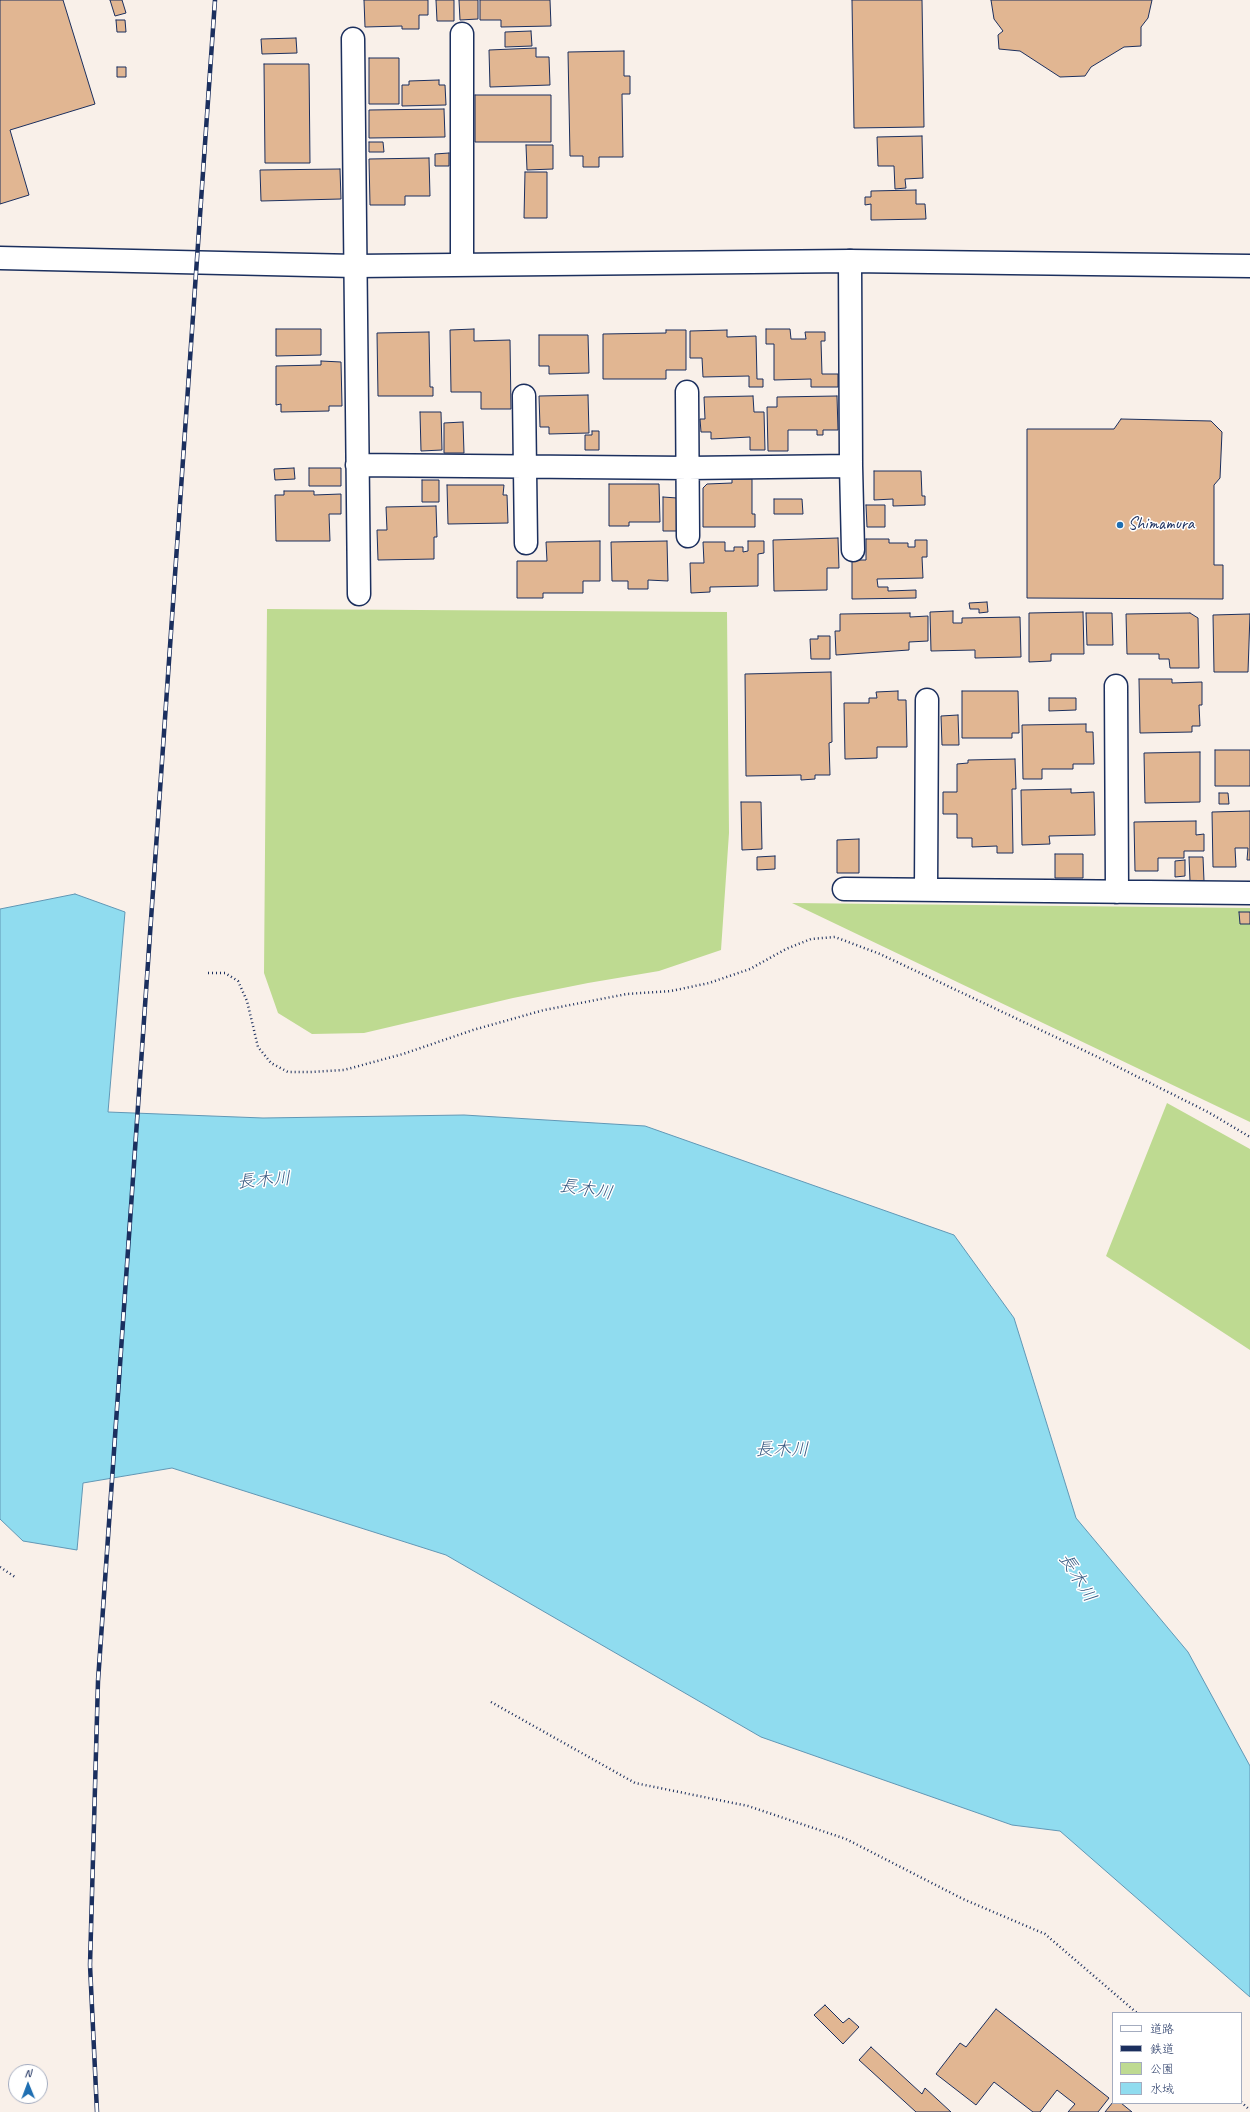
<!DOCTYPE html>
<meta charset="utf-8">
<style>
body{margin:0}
#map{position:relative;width:1250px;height:2112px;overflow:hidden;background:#f9f0e9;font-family:Caveat,"Klee One",sans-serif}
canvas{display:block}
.legend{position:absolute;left:1112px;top:2012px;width:130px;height:92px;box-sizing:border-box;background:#fff;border:1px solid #a4acbf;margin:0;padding:5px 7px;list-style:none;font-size:12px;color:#1b2f5e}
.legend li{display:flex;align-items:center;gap:8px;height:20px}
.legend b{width:20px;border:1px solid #a4acbf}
.north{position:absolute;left:8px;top:2064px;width:40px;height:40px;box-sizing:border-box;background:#fff;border:1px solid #a4acbf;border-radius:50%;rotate:359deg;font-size:11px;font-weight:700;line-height:16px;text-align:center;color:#1b2f5e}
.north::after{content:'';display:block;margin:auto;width:14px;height:18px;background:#1f6fb2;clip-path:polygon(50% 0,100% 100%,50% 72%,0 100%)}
</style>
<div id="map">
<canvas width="1250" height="2112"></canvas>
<ul class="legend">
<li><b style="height:5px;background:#fff"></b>道路</li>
<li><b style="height:5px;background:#1b2f5e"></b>鉄道</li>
<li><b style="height:11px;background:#beda91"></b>公園</li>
<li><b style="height:11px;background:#90dcef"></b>水域</li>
</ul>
<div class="north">N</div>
</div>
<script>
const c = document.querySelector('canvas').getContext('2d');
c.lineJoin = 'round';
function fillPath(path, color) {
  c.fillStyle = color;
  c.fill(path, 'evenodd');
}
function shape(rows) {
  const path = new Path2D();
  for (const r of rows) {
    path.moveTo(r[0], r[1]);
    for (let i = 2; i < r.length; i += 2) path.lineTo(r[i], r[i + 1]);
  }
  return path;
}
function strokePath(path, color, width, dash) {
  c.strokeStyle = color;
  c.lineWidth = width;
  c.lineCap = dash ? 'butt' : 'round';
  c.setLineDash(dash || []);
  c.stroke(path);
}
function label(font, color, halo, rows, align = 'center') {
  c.font = font + ' Caveat,"Klee One",sans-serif';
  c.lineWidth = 3;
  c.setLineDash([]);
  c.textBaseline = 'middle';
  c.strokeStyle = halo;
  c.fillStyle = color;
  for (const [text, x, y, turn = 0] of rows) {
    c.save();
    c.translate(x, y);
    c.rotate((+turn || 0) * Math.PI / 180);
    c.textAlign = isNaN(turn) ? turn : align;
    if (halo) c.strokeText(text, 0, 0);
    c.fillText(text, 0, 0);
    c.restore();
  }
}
const green = shape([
 [267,609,727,612,729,833,721,950,659,971,588,983,513,998,364,1033,312,1034,278,1013,264,973],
 [792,903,1250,908,1250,1122],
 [1167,1103,1250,1149,1250,1350,1106,1256]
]);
const water = shape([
 [75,894,125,912,108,1112,263,1118,464,1115,645,1126,954,1235,1014,1318,1076,1518,1188,1652,1250,1766,1250,1997,1060,1831,1012,1825,761,1737,446,1555,172,1468,83,1483,77,1550,23,1541,0,1519,0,909,75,894]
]);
const building = shape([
 [0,0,63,0,95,104,10,130,29,195,0,204,0,0],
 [110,0,122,0,126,13,115,16,110,0],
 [364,0,428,0,428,15,419,15,419,29,402,29,402,26,365,27,364,0],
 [436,0,454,0,454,21,437,21,436,0],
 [459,0,478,0,478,19,460,20,459,0],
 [480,0,550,0,551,26,501,27,501,20,480,20,480,0],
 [852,0,922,0,924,127,854,128,852,0],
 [991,0,1152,0,1148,18,1141,27,1141,46,1124,47,1091,67,1085,76,1060,77,1020,51,999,49,998,35,1003,31,994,19,991,0],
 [116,20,125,20,126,32,117,32,116,20],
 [531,31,532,46,505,47,505,32,531,31],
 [296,38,297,53,262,54,261,39,296,38],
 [536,48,536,57,549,57,550,85,490,87,489,50,536,48],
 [624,51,624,76,630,76,630,94,622,94,623,157,599,157,599,167,583,167,583,156,570,156,568,52,624,51],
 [369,58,399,58,399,104,369,104,369,58],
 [264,64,309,64,310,163,265,163,264,64],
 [117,67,126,67,126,77,117,77,117,67],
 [439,80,439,85,445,85,446,105,402,106,402,85,409,85,409,81,439,80],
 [475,95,551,95,551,142,475,142,475,95],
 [444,109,445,137,369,138,369,110,444,109],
 [922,136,923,178,905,179,906,188,895,189,894,166,878,166,877,137,922,136],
 [369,142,383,142,384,152,369,152,369,142],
 [526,145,553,145,553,169,527,170,526,145],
 [449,153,449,166,435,166,435,154,449,153],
 [429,158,430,196,405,196,405,205,370,205,369,159,429,158],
 [340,169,341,199,261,201,260,170,340,169],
 [525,172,547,172,547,218,524,218,525,172],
 [916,190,916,204,925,204,926,219,871,220,871,204,865,205,865,197,871,197,871,191,916,190],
 [276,329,321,329,321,355,276,356,276,329],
 [474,329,474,341,510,340,511,409,481,409,481,392,451,392,450,330,474,329],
 [766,329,790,329,791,339,806,339,805,332,825,332,825,341,821,341,822,374,838,374,838,387,811,387,811,379,774,380,774,344,766,344,766,329],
 [666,330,686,330,686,370,666,370,666,379,603,379,603,334,666,333,666,330],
 [727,330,727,337,756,336,757,379,763,379,763,387,749,387,749,376,703,377,702,358,690,358,690,331,727,330],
 [429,332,430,387,433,387,433,396,378,396,377,333,429,332],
 [539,335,588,335,589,373,549,374,549,366,539,366,539,335],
 [321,361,341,362,342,406,329,406,329,411,281,412,281,404,276,405,276,366,321,365,321,361],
 [588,395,589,433,549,434,549,427,540,427,539,396,588,395],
 [753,396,754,412,764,412,765,450,750,450,750,437,711,439,711,432,701,432,700,419,705,419,704,397,753,396],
 [837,396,838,430,823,430,823,435,817,435,817,430,788,430,788,451,768,451,767,407,777,407,777,397,837,396],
 [420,412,441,412,442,450,421,451,420,412],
 [1121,419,1211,421,1222,432,1220,478,1214,485,1214,565,1223,565,1223,599,1027,598,1027,429,1114,429,1121,419],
 [463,422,464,453,444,453,444,423,463,422],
 [592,431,599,431,599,450,585,450,585,435,592,435,592,431],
 [294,468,295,479,275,480,274,469,294,468],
 [309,468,341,468,341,486,309,486,309,468],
 [874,471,921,471,922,496,925,496,925,505,893,506,893,499,874,500,874,471],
 [732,479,752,479,752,514,755,514,755,527,703,527,703,488,707,484,732,483,732,479],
 [422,480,439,480,439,502,422,502,422,480],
 [609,484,659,484,660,522,629,522,629,526,609,526,609,484],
 [447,485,504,485,503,495,507,495,508,523,448,524,447,485],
 [284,491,314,491,314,495,341,494,341,514,329,514,330,541,276,541,275,495,284,495,284,491],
 [663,497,677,498,677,531,663,531,663,497],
 [774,499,802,499,803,514,774,514,774,499],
 [866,505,885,505,885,527,867,527,866,505],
 [436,506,437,537,434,537,434,559,378,560,377,530,387,530,386,507,436,506],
 [838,538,839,568,827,568,827,590,774,591,773,540,838,538],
 [866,539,889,539,889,543,908,543,908,547,915,547,915,540,927,540,927,557,922,557,923,578,877,579,878,587,888,587,888,591,916,590,916,598,852,599,852,560,866,560,866,539],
 [600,541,600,581,583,581,583,593,543,593,543,598,517,598,517,561,547,561,546,542,600,541],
 [667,541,668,581,648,580,648,589,628,589,628,581,612,581,611,542,667,541],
 [748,541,764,541,764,553,758,554,758,586,710,587,710,592,691,593,690,563,704,563,703,542,725,542,725,551,734,551,734,547,743,547,743,552,748,551,748,541],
 [987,602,988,612,979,613,979,609,970,609,969,603,987,602],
 [953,611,953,623,962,623,962,618,1020,617,1021,657,975,658,975,650,931,651,930,612,953,611],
 [1083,612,1084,654,1051,654,1051,661,1029,662,1029,613,1083,612],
 [910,613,910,617,928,616,928,641,909,642,909,650,836,655,835,631,840,631,840,614,910,613],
 [1086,613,1112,613,1113,645,1087,645,1086,613],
 [1190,613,1198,618,1199,668,1170,668,1169,659,1159,659,1159,654,1127,654,1126,614,1190,613],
 [1250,614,1248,672,1214,672,1213,615,1250,614],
 [818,636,830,636,830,659,811,659,810,639,818,639,818,636],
 [831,672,832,742,829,743,830,775,815,775,815,779,801,780,801,775,746,776,745,674,831,672],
 [1139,679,1172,679,1172,683,1202,682,1202,705,1199,705,1200,726,1192,726,1192,732,1140,733,1139,679],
 [898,691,898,700,906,700,907,747,877,747,877,758,845,759,844,703,869,703,869,698,877,698,876,692,898,691],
 [962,691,1018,691,1019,733,1012,733,1012,738,962,738,962,691],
 [1049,698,1076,698,1076,710,1049,711,1049,698],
 [958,715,959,745,942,745,941,716,958,715],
 [1086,724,1086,732,1093,732,1094,764,1073,764,1073,769,1042,769,1042,779,1023,779,1022,725,1086,724],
 [1215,750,1250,750,1250,786,1215,786,1215,750],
 [1200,752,1200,802,1145,803,1144,753,1200,752],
 [1015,759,1016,789,1012,789,1013,853,997,853,997,846,972,847,972,838,957,838,957,814,943,814,943,792,957,792,957,764,968,763,968,760,1015,759],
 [1071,789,1071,793,1094,792,1095,835,1049,836,1050,844,1022,845,1021,790,1071,789],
 [1219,793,1228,793,1229,804,1219,804,1219,793],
 [741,802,761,802,762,849,742,850,741,802],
 [1250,811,1250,860,1247,860,1248,848,1235,848,1236,867,1213,867,1212,812,1250,811],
 [1196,821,1196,835,1204,834,1204,851,1184,851,1184,858,1158,858,1158,871,1135,871,1134,822,1196,821],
 [859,839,859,873,837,873,837,840,859,839],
 [1055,854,1083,854,1083,878,1055,878,1055,854],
 [775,856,775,869,757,870,757,857,775,856],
 [1189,857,1203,857,1204,881,1190,881,1189,857],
 [1185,860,1185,876,1175,877,1175,861,1185,860],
 [1239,912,1250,912,1250,924,1240,924,1239,912],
 [825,2005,843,2023,849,2018,859,2027,843,2044,814,2015,825,2005],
 [996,2009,1109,2098,1098,2112,1068,2112,1075,2104,1057,2090,1040,2112,1033,2112,994,2082,976,2105,936,2074,960,2043,966,2047,996,2009],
 [871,2047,922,2094,925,2088,951,2112,916,2112,859,2060,871,2047],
 [1113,2102,1121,2103,1132,2112,1105,2112,1113,2102]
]);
const path = shape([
 [208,973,225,973,238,981,247,1001,258,1047,271,1063,288,1072,310,1072,344,1070,403,1054,473,1030,544,1010,627,994,671,991,709,983,750,969,786,949,811,939,835,937,880,954,1104,1060,1208,1112,1250,1137],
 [0,1567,15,1577],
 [491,1702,635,1783,748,1806,846,1839,963,1899,1045,1934,1137,2013],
 [1241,2102,1250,2110]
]);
const street = shape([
 [462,34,462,264],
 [353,39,359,594],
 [687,392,688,536],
 [524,396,526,543],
 [357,465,688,468,851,466,850,261],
 [851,466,853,550],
 [1116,686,1117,892],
 [844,889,1250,893],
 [926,890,927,700]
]);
const secondary = shape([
 [0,258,355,266,850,261,1250,266]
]);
const rail = shape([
 [97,2112,90,1965,98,1681,215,0]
]);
const markers = [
 [1120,525,4,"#1f6fb2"]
];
const poiNames = [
 ["Shimamura",1128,525]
];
const waterNames = [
 ["長木川",264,1181,-4],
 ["長木川",586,1190,9],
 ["長木川",782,1450],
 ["長木川",1077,1578,58]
];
fillPath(green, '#beda91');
fillPath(water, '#90dcef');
strokePath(water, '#6197b5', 1);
fillPath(building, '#e1b692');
strokePath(building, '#1b2f5e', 1);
strokePath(street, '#1b2f5e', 25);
strokePath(secondary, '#1b2f5e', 25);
strokePath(path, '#1b2f5e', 2.5, [1, 3]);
strokePath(street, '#fff', 22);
strokePath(secondary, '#fff', 22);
strokePath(rail, '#1b2f5e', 4.5);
strokePath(rail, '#fff', 3, [9]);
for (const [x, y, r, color] of markers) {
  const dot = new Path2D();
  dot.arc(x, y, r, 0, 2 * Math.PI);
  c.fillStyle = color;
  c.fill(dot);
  strokePath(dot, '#fff', 1.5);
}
label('17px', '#1b2f5e', '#fff', poiNames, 'left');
label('italic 18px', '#385a82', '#fff', waterNames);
</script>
